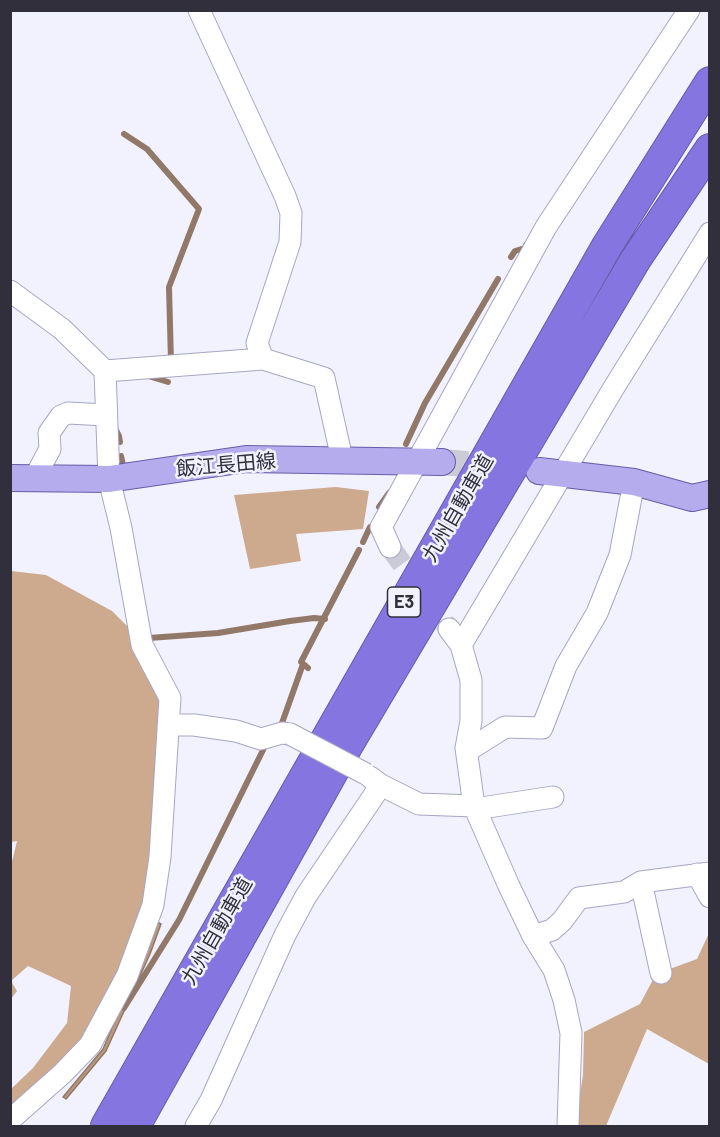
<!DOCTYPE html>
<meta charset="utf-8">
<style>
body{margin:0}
#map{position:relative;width:720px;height:1137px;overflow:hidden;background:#f2f2ff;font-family:Barlow,sans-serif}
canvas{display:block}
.frame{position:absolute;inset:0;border:12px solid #302f3b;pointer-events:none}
</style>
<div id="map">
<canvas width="720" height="1137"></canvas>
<div class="frame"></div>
</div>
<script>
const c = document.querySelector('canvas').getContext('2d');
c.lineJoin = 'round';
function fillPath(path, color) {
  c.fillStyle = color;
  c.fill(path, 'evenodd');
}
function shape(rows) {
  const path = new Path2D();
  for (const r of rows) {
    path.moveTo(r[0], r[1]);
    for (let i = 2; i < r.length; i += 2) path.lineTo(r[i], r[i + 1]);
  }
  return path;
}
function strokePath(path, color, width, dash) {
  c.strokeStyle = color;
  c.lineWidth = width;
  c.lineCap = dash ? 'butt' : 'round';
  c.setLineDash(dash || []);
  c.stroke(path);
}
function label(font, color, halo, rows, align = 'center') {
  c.font = font + ' Barlow,"Noto Sans JP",sans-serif';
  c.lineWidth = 5;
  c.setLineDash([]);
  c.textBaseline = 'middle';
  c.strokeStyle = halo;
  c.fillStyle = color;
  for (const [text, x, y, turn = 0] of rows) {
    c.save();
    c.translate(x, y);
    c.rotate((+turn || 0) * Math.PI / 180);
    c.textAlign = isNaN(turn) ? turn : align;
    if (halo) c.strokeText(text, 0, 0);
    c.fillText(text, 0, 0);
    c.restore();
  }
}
const forest = shape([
 [336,487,369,491,363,529,296,534,301,561,250,569,234,495],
 [11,571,46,575,112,611,130,629,164,700,153,855,142,920,96,1022,62,1061,11,1108,11,1089,33,1068,67,1023,71,986,28,966,11,981,17,991,11,999,10,870,17,841,11,842],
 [709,933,709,1064,647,1029,606,1126,575,1126,583,1075,584,1032,640,1004,656,974,697,959]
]);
const water = shape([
 [157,922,161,924,150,954,106,1051,66,1099,63,1097,103,1049,157,922]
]);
const stream = shape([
 [124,134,147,149,199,209,169,287,171,362],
 [511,257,515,251,525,248,526,245],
 [145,375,168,382],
 [114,426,119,436,120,442],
 [406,444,425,403,498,279],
 [121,456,123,465],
 [379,507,389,493],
 [363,542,370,527],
 [148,634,149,638,218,633,290,621,314,618,325,619],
 [308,668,301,662,359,550],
 [282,723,303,664],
 [124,1008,179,920,265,746]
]);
const minorTunnel = shape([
 [390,547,449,629]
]);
const majorTunnel = shape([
 [442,462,499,467]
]);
const minor = shape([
 [199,10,285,196,291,213,290,242,257,343,263,359,324,378,342,459],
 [10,291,62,329,105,371,109,479,121,528,142,645,170,698,160,857,153,905,127,976,90,1045,62,1074,10,1120],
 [105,371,263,359],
 [34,479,50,449,49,433,61,416,68,413,106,415],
 [390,547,381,527,546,227,689,10],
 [449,629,461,645,471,680,471,721,466,748,474,806,509,886,533,936,554,970,564,1000,571,1033,568,1126],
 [461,645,613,389,710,233],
 [169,725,194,725,236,731,261,739,282,733,290,734],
 [467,751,505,727,542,728,566,666,597,613,620,555,634,482],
 [370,777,381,785,419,804,474,806],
 [475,809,553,797],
 [697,874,710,897],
 [641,882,661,973],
 [533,936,552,930,562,921,579,898,624,892,641,882,710,873],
 [196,1126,211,1100,285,935,306,896,381,785]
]);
const major = shape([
 [539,471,634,482,692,498,710,494],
 [10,478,109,479,246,459,442,462]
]);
const highway = shape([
 [106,1126,607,246,710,82],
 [135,1126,349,743,636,259,710,149]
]);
const minorBridge = shape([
 [290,734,366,774]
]);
const shields = [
 [404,602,33]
];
const shieldNames = [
 ["E3",404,602]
];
const streetNames = [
 ["飯江長田線",226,465,-5],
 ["九州自動車道",458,508,-60],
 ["九州自動車道",217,931,-60]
];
fillPath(forest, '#cdaa8e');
fillPath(water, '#ba987c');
strokePath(water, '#917868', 1.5);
strokePath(stream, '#917868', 6);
strokePath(minorTunnel, '#cbcbd8', 21, [21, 10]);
strokePath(majorTunnel, '#cbcbd8', 26, [26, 13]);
strokePath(minor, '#a7a6c4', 23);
strokePath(major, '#675ca7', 28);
strokePath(highway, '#675ca7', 32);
strokePath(minor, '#fff', 21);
strokePath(major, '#b5aced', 26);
strokePath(highway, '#8475e1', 30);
strokePath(minorBridge, '#a7a6c4', 23, []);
strokePath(minorBridge, '#fff', 21);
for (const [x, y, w] of shields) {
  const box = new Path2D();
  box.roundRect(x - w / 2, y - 15, w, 30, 4.5);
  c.fillStyle = '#f2f2ff';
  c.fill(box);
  strokePath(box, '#302f3b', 1.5);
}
label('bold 18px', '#302f3b', null, shieldNames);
label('20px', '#302f3b', '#f2f2ff', streetNames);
</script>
